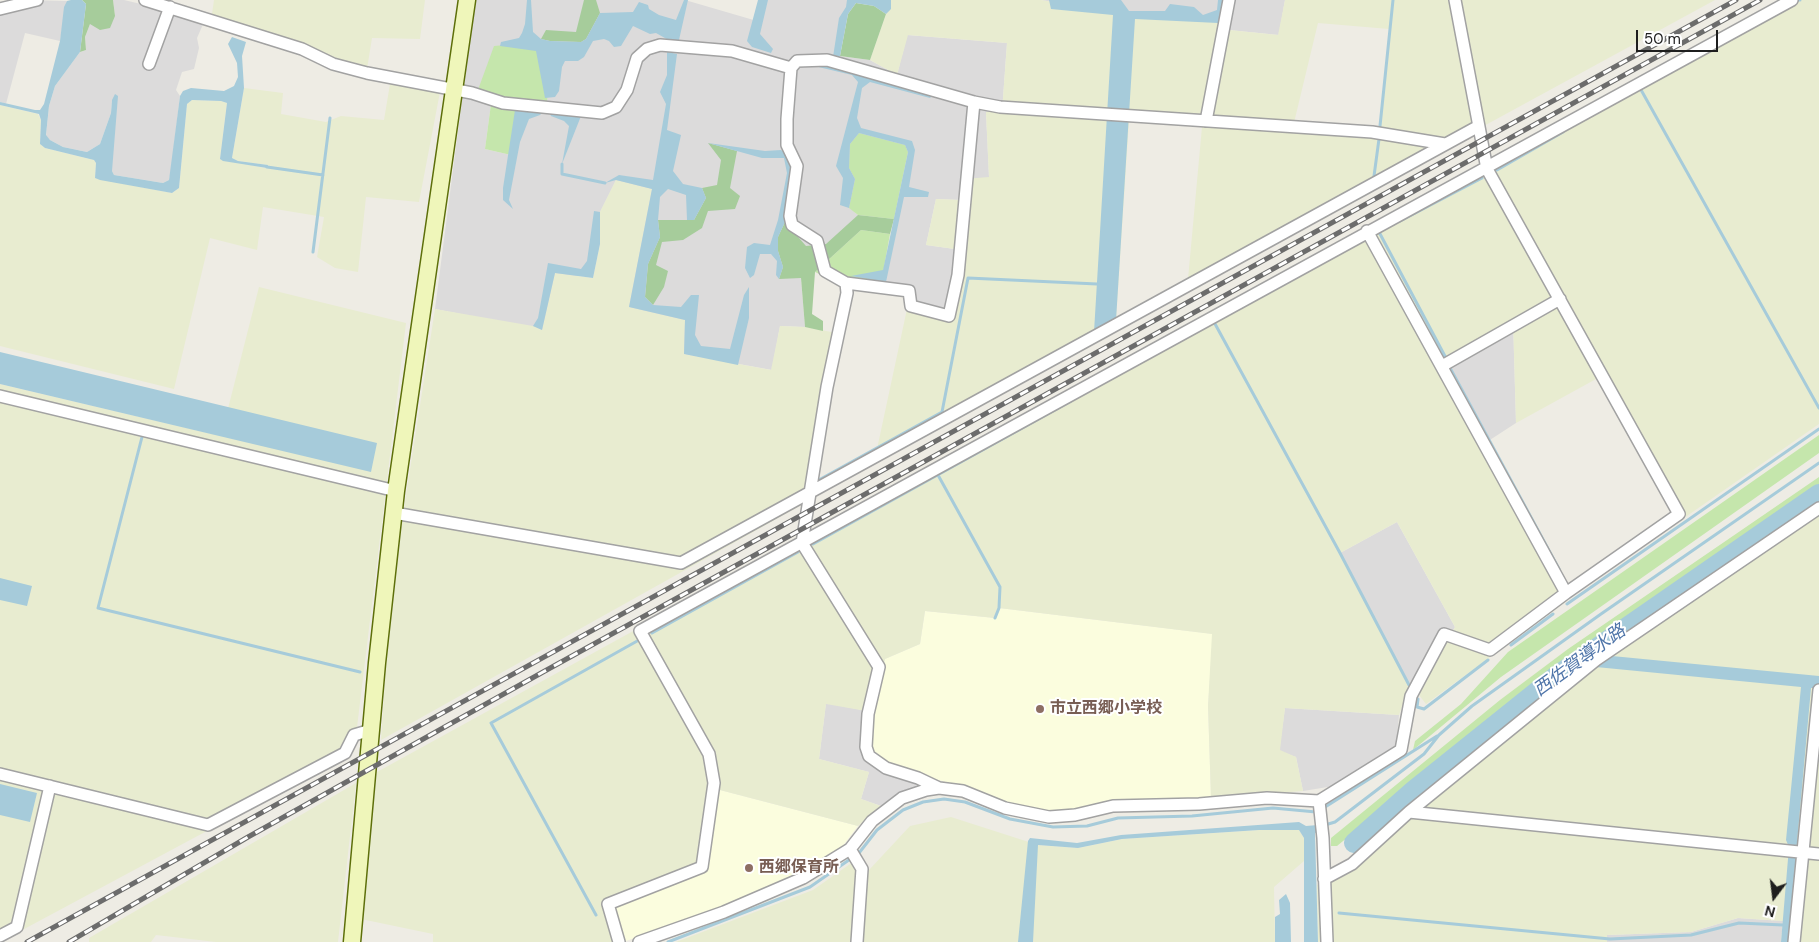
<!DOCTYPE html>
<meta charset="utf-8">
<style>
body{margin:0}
#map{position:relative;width:1819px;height:942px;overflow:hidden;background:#eeece4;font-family:"DM Sans",sans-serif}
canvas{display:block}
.north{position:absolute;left:1749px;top:872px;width:50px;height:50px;-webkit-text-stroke:4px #fff;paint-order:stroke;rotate:195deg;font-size:14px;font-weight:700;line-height:20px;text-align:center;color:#1e1e1e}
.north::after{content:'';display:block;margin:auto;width:18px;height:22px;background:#1e1e1e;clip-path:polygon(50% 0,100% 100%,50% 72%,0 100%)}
.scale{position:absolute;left:1636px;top:30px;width:82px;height:22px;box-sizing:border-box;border:2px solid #1e1e1e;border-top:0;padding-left:6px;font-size:15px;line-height:18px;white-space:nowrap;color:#1e1e1e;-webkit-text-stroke:4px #fff;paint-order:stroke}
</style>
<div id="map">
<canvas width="1819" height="942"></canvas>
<div class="north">N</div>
<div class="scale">50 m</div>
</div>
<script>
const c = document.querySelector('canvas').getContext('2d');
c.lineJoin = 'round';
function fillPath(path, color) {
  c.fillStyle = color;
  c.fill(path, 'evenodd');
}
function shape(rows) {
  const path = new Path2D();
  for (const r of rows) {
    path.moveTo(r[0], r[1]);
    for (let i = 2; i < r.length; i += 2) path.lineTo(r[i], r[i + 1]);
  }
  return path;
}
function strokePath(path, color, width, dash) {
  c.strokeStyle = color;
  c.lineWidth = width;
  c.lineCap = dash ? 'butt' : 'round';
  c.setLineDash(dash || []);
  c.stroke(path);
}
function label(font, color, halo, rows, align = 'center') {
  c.font = font + ' "DM Sans","Noto Sans JP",sans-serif';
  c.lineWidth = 4;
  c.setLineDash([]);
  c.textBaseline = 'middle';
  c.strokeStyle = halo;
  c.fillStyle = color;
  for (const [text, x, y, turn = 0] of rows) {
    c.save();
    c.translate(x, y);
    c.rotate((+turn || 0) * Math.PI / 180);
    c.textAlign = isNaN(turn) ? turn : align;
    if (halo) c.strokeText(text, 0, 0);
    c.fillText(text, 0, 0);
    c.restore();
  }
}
const residential = shape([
 [20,0,67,1,60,41,25,33,6,104,0,102,0,7],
 [113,0,124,0,183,14,204,22,197,38,199,48,194,69,182,72,176,90,180,96,171,171,169,180,163,183,114,175,112,171,112,100,111,113,100,144,87,152,63,147,50,140,46,136,49,106,55,86,80,52,86,50,85,37,90,24,115,16],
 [475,0,685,0,757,21,763,0,849,0,836,58,840,56,870,60,897,75,907,35,1007,43,1002,112,986,113,989,177,961,200,936,199,926,245,962,250,953,320,907,309,906,294,880,290,908,152,850,208,858,215,861,230,801,278,805,327,780,326,772,370,684,354,629,307,616,180,600,212,600,244,542,330,435,309],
 [491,104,511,155,485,149],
 [1041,0,1285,0,1279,35,1229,30],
 [1513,319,1516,423,1479,447,1434,368],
 [1397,522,1455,627,1419,695,1409,685,1340,553],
 [826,703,872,712,924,776,912,792,881,806,861,799,869,772,819,759],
 [1285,708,1399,715,1396,749,1340,785,1303,791,1296,757,1279,751],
 [1738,918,1783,921,1781,942,1607,942,1607,935,1691,932]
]);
const education = shape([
 [999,608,1213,634,1208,706,1211,798,1057,814,1005,803,963,787,887,765,871,751,872,712,885,659,920,644,925,611,995,618],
 [716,789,858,826,842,847,800,875,723,908,623,942,615,942,602,902,706,861]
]);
const farmland = shape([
 [214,0,425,0,420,39,372,38,367,69,212,14],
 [855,0,1041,0,1126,15,1215,18,1229,30,1278,35,1285,0,1715,0,1192,285,1188,279,1202,127,1129,122,1116,320,874,463,907,309,952,320,962,250,926,245,936,199,961,200,964,179,989,177,986,112,1002,112,1007,43,908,35,897,75,870,60,886,14],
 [1318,23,1389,29,1379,139,1292,131],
 [1780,0,1819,0,1819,424,1684,518,1607,373,1516,423,1513,319,1435,368,1567,601,1426,704,1419,695,1455,627,1397,522,1340,553,1409,685,1399,715,1285,708,1280,750,1296,757,1303,791,1211,798,1208,706,1212,634,999,608,995,618,925,611,920,644,885,659,872,712,826,704,819,759,869,772,861,799,881,806,858,826,716,789,706,861,602,902,615,942,433,942,433,934,361,919,377,772],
 [390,84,440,92,419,202,366,197,358,272,335,268,317,257,324,217,263,207,257,250,210,238,174,389,0,346,0,105,38,114,41,120,40,144,45,148,94,160,96,163,95,178,172,193,179,188,187,104,192,100,221,101,227,103,220,159,266,168,267,165,238,161,232,158,244,88,283,93,281,114,326,122,341,116,384,120],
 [616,180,652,189,629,307,685,320,684,354,771,370,780,326,805,327,842,334,814,498,381,740,391,592,435,309,533,326,542,330,555,273,593,278,600,244,600,212],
 [259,287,406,323,354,752,0,942,0,384,221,436],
 [1819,500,1819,942,1781,942,1783,921,1738,918,1691,932,1607,935,1607,942,1318,942,1317,885,1589,661],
 [356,783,338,942,216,942,156,935,151,942,89,942,89,938],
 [951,817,1038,845,1078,848,1122,839,1259,830,1299,830,1304,838,1304,861,1274,887,1275,942,676,942,813,890,860,857,869,870,910,826]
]);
const grass = shape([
 [528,43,552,54,546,110,520,117,511,155,485,149,491,104,475,98,494,46],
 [859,133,905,145,908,152,894,219,858,215,849,208,855,179,849,168,850,144],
 [861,230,890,234,880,290,852,289,815,272],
 [1819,435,1819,453,1501,677,1413,750,1415,741,1461,704,1508,652],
 [1819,477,1819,487,1562,660,1337,846,1331,846,1331,838,1500,700,1568,649]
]);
const forest = shape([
 [82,0,113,0,115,16,110,28,100,30,90,24,85,37,86,50,80,52,86,4],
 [584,0,596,0,600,13,586,39,581,42,550,41,541,39,546,30,576,32],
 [856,3,874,6,886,14,870,60,840,56,848,14],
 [708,143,737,151,730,188,740,196,735,209,708,211,702,228,683,240,662,242,656,265,668,271,664,287,653,305,645,297,648,264,660,237,658,220,694,220,706,198,702,188,717,185,721,160],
 [858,215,894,219,890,234,861,230,815,272,812,314,823,321,823,331,805,327,801,278,779,279,783,267,778,251,778,237,785,222,806,246,826,244]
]);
const water = shape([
 [71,0,82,0,86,4,80,52,55,86,49,106,46,135,50,140,63,147,87,152,100,144,111,113,112,100,115,94,118,96,112,171,114,175,163,183,169,180,180,96,183,91,191,88,224,91,234,86,238,77,237,63,228,44,232,37,246,42,242,56,244,88,232,158,238,161,268,165,267,168,223,161,220,159,227,103,221,101,192,100,187,104,179,188,172,193,100,180,95,178,96,163,94,160,45,148,40,144,41,120,39,114,0,105,0,102,35,110,40,110,44,104,60,41,64,7,67,1],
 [527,0,531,0,533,32,541,39,550,41,581,42,586,39,600,13,633,12,639,2,648,5,649,9,659,15,676,20,684,0,688,0,679,40,672,42,656,33,650,34,633,26,621,46,614,47,609,41,604,39,593,41,584,57,578,61,565,61,562,67,559,91,555,97,545,98,536,51,500,46,501,42,519,38,522,33,525,24],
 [758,0,768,0,760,34,773,49,771,53,752,47,747,41],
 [847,0,891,0,891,9,886,14,874,6,856,3,848,14,840,56,836,59,833,57,839,18,846,7],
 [1049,0,1121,0,1129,11,1165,11,1170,4,1194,7,1203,15,1217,10,1218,0,1223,0,1218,23,1135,19,1116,320,1094,332,1113,15,1051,9],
 [667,52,677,54,667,130,681,135,673,171,683,184,702,188,706,198,694,220,687,220,686,195,668,189,660,197,658,220,660,237,648,264,645,297,653,305,681,307,691,295,699,295,695,335,701,346,730,349,744,295,749,287,749,318,738,365,684,354,685,320,629,307,652,189,616,180,605,183,619,175,653,180,666,104,660,92,667,75],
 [810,65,835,66,934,94,930,98,870,82,862,88,857,118,861,128,912,141,915,150,909,187,929,192,928,197,904,197,886,282,851,276,883,270,908,152,905,145,859,133,850,144,849,168,855,179,849,208,840,205,843,178,836,166,858,82,852,75],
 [515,110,542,113,540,115,529,119,520,142,509,200,513,209,503,200,503,188],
 [550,114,581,116,562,164,569,126,564,121,551,116],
 [708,143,765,151,781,150,790,157,793,170,785,222,778,237,778,251,783,267,779,279,776,275,777,261,771,254,760,254,754,275,750,278,745,268,747,247,754,243,770,245,778,220,787,173,784,158,762,158],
 [594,211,600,212,600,244,593,278,555,273,542,330,533,326,538,318,548,263,581,269,587,261],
 [0,352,377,443,371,472,0,384],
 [0,578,32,586,27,606,0,600],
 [1612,656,1819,676,1819,688,1811,688,1788,942,1781,942,1789,847,1786,840,1801,687,1596,667],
 [0,784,37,793,30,822,0,815],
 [1299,822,1306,826,1318,825,1319,832,1315,833,1318,942,1304,942,1304,838,1299,830,1259,830,1122,839,1078,848,1038,845,1033,942,1018,942,1028,841,1030,838,1077,843,1121,835],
 [1286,894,1290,903,1291,942,1275,942,1275,917,1280,914,1279,900]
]);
const stream = shape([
 [1799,0,1800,0],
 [1640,88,1819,408],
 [1380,126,1393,0],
 [562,164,562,174,605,183],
 [267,167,323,175],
 [1497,170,1563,132],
 [1374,176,1379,139],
 [1400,221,1482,178],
 [1379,232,1447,360],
 [313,252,330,118],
 [1214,322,1340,553,1409,685],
 [1449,366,1559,569],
 [142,437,98,608,360,672],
 [938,475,1000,587,999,608,995,618],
 [817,481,942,412,968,278,1097,284],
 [813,544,1071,401],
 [1567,604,1819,429],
 [652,633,798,552],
 [1511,645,1553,614],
 [1418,699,1417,707,1424,709,1488,660],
 [1322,809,1437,736],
 [1325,825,1335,822,1424,754,1439,735,1472,706,1601,614,1819,463],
 [1339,913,1610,939,1691,935,1739,923,1783,925],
 [596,915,491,723,639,640],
 [668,942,810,887,859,853,877,830,903,810,923,802,944,799,965,802,1010,819,1053,827,1087,826,1118,818,1192,816,1273,808,1316,812]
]);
const river = shape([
 [1354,843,1414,790,1555,677,1819,494]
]);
const street = shape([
 [145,0,302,49,333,64,367,73,472,93,503,103,602,113,616,107,627,90,637,58,647,49,660,45,732,51,791,68],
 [0,9,37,0],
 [149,64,170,7],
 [1206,121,1229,0],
 [1367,231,1566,593],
 [846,283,909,291,911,306,949,316,958,275,974,102],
 [1442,366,1560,299],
 [0,396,396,491],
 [394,513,681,563,1477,127],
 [0,774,208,825,345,753,354,735,371,730],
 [939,788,918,778,886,768,869,756,866,747,868,714,879,667,802,543,827,387,847,293,846,283,825,271,817,241,792,225,790,216,797,166,787,145,787,119,791,68,797,61,827,60,974,102,1000,107,1372,132,1445,144],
 [1319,801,1323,838,1327,942],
 [1409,812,1819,854],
 [850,849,862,869,857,942],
 [1324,879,1352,864,1409,812,1596,660,1819,508],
 [0,936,17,927,50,786],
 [619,942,608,904,702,867,714,783,709,754,640,631,1792,0],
 [639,942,724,912,803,878,850,849,872,821,902,798,926,790,939,788,963,791,1005,808,1049,817,1075,815,1113,806,1199,804,1267,798,1319,801,1401,750,1411,696,1444,634,1490,650,1566,593,1679,514,1487,169,1455,0],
 [1794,942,1819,690]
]);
const secondary = shape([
 [352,942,377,663,396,491,467,0]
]);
const rail = shape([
 [27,942,1736,0],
 [69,942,248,837,543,672,1760,0]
]);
const markers = [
 [1040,709,5,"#8d6e63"],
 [749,868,5,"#8d6e63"]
];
const educationNames = [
 ["市立西郷小学校",1050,709],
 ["西郷保育所",759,868]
];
const waterNames = [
 ["西佐賀導水路",1580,661,-36]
];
fillPath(residential, '#dcdbdb');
fillPath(education, '#fbfdde');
fillPath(farmland, '#e8ecd0');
fillPath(grass, '#c5e6ac');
fillPath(forest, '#a6cc9b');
fillPath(water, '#a6cbda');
strokePath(stream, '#a6cbda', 3);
strokePath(river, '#a6cbda', 20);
strokePath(street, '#a2a2a2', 14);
strokePath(secondary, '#5d6f0a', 19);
strokePath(street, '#fff', 11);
strokePath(secondary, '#eff6ba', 16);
strokePath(rail, '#6c6c6c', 5);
strokePath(rail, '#fff', 3, [9]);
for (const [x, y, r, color] of markers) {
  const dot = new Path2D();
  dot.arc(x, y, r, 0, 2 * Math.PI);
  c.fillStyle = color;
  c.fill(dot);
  strokePath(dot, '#fff', 2);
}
label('bold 16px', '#785e54', '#fff', educationNames, 'left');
label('italic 18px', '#4f75a9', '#fff', waterNames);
</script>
